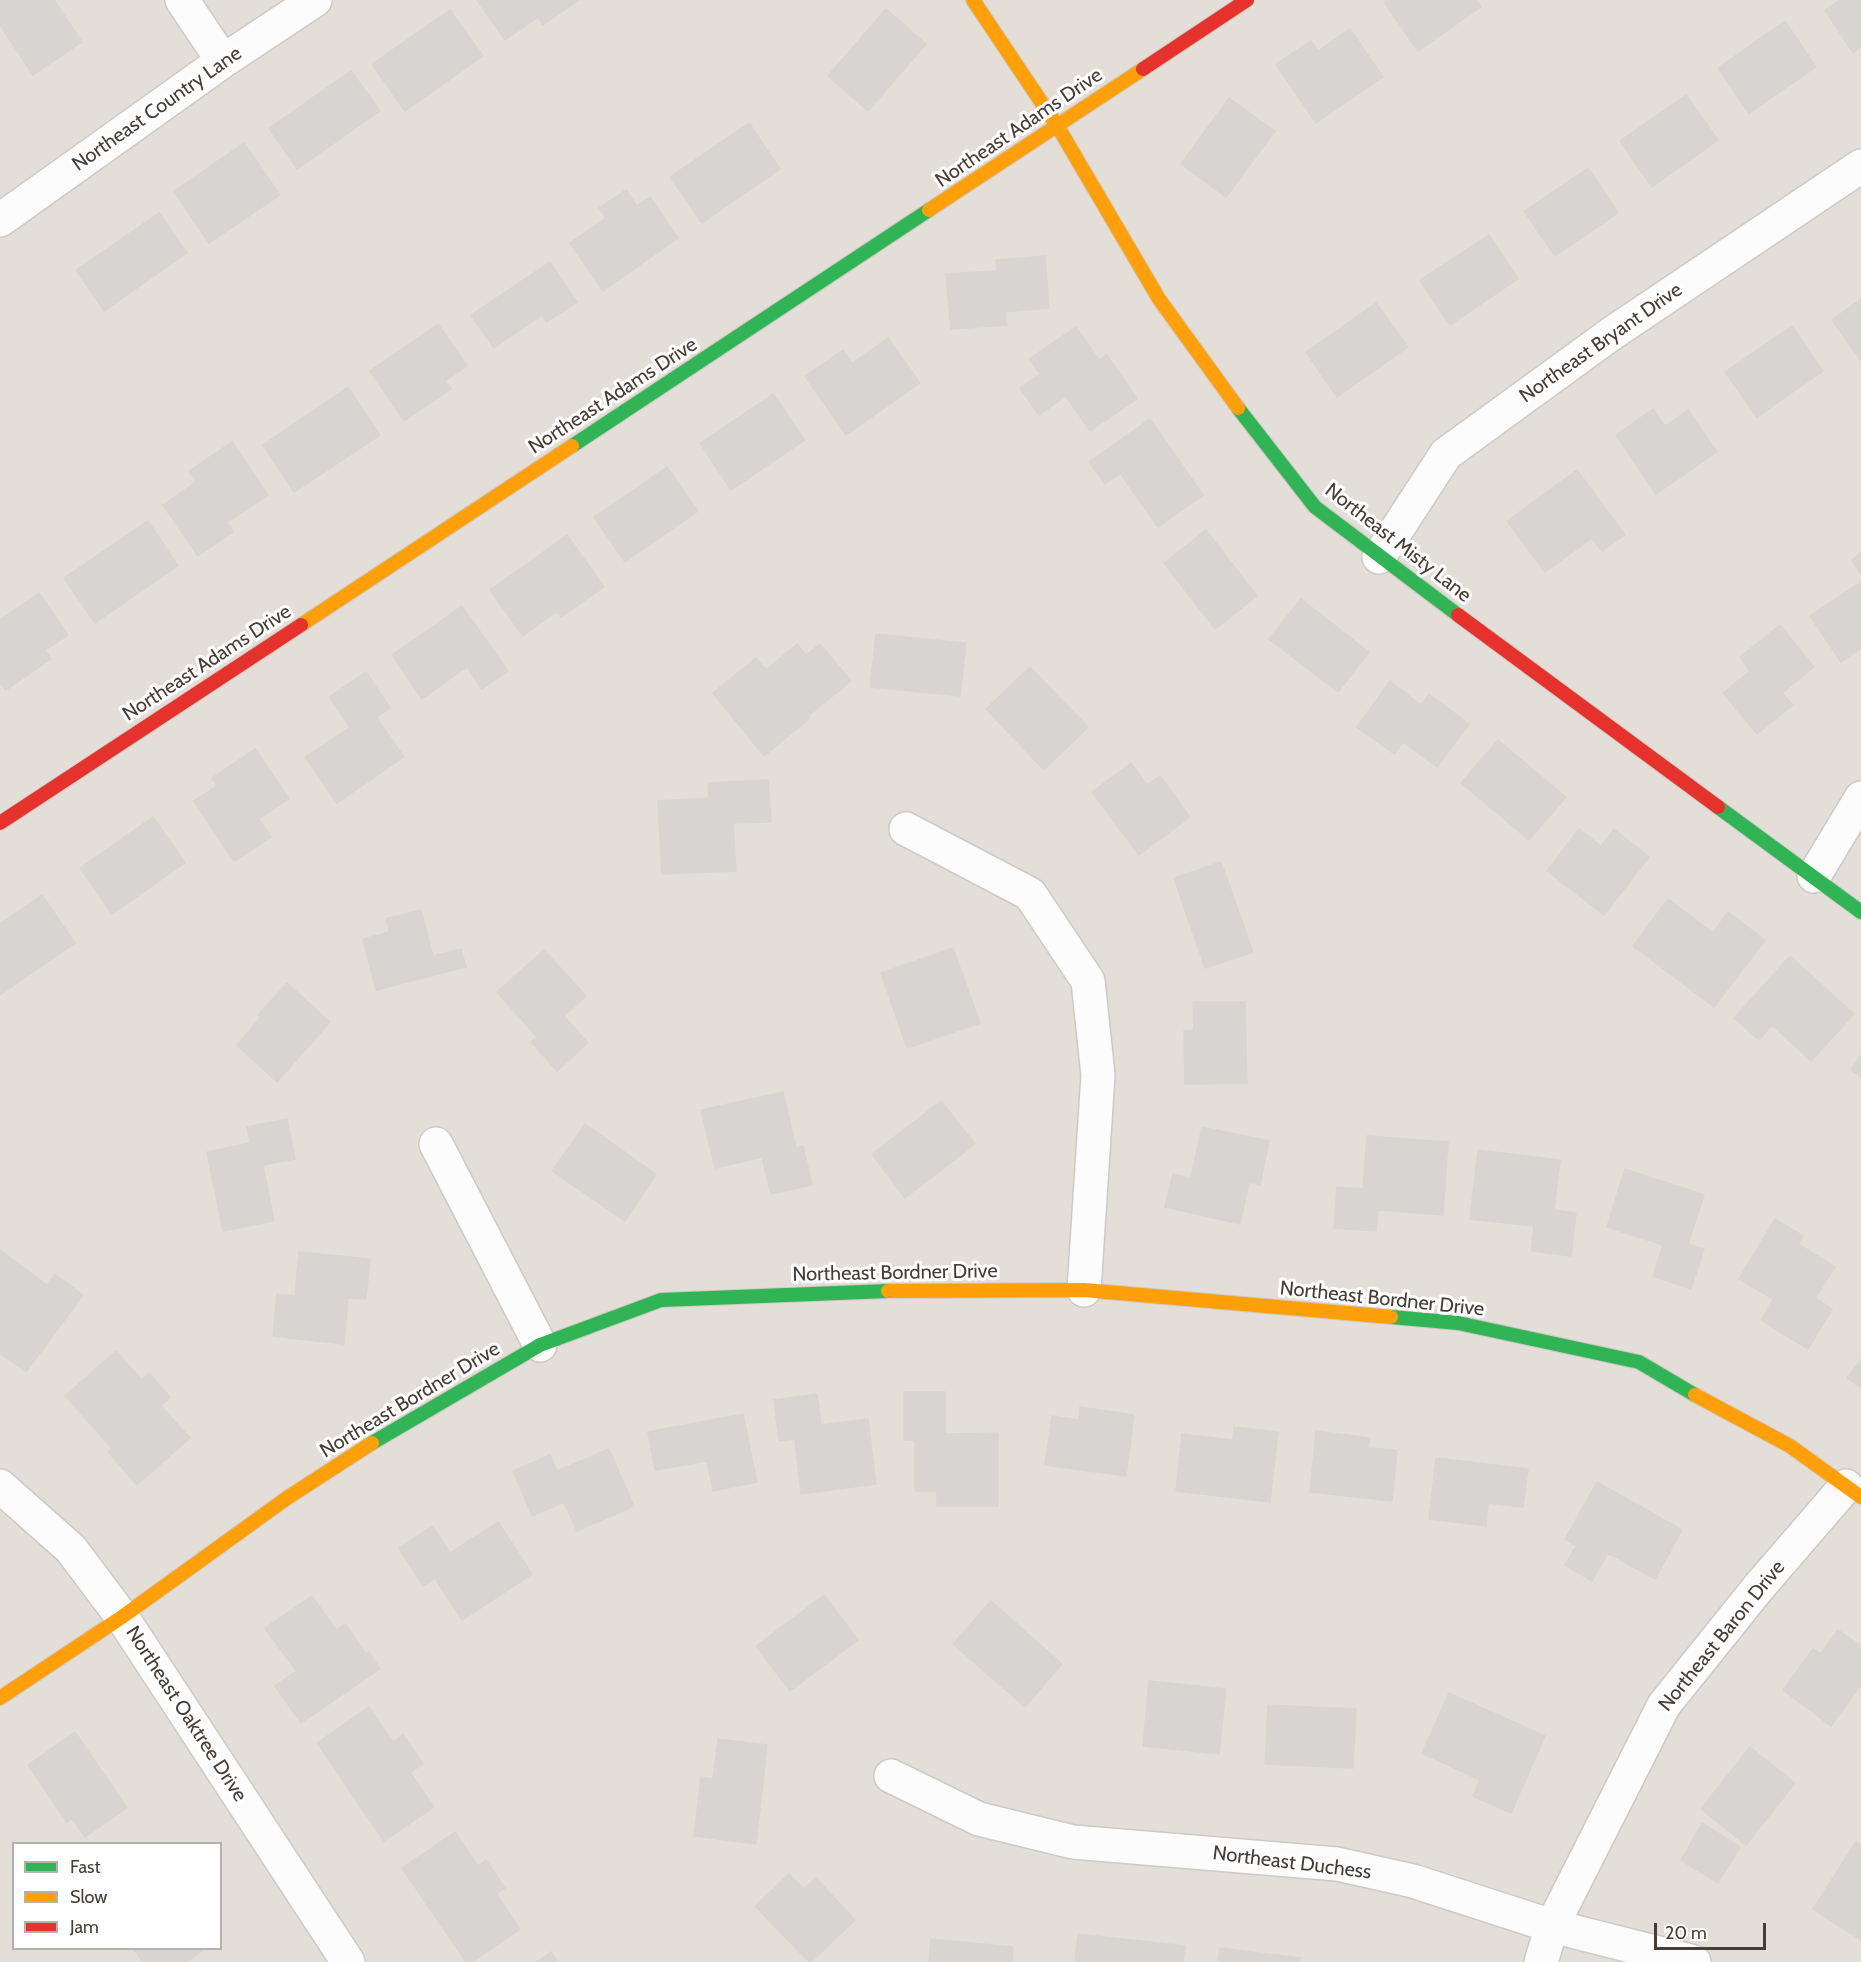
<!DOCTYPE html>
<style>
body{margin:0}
#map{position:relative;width:1861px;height:1962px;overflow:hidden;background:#f0edea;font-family:Cabin,sans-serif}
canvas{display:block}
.legend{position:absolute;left:12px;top:1842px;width:210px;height:108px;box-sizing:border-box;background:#fff;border:2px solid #b5b1af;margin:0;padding:8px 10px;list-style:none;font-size:18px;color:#463d36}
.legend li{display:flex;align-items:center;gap:12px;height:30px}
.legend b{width:30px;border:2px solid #b5b1af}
.scale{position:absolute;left:1654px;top:1923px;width:112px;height:27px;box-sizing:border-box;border:3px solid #463d36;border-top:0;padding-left:8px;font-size:18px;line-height:21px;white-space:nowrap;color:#463d36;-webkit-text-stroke:4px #fff;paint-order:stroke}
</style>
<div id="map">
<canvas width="1861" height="1962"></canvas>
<ul class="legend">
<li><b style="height:8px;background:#30b455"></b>Fast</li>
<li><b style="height:8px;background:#ff9f0a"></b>Slow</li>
<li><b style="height:8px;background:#e5322d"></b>Jam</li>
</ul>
<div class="scale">20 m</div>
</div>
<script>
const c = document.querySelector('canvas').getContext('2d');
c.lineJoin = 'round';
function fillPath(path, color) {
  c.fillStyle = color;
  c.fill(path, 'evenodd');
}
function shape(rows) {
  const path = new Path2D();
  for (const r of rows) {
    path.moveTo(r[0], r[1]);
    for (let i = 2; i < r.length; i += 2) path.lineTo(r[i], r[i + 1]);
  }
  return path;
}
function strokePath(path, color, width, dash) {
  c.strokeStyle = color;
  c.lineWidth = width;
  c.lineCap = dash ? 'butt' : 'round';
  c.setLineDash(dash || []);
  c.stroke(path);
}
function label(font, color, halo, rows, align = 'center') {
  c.font = font + ' Cabin,sans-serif';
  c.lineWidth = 6;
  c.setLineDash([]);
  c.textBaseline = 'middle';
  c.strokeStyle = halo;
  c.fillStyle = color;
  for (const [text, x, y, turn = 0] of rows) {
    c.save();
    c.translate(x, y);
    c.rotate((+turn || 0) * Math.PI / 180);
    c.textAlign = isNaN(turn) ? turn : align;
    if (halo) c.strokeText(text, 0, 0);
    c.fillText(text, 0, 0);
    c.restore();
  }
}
const residential = shape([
 [0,0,1861,0,1861,1962,0,1962],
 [14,1844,220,1844,220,1948,14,1948]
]);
const building = shape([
 [0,0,54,0,82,42,33,75,0,25,0,0],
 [477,0,579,0,543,25,538,17,505,40,477,0],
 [1388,0,1476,0,1481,7,1418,51,1384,2,1388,0],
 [1840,0,1861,0,1861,47,1853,53,1825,10,1840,0],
 [886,9,926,44,868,111,828,76,886,9],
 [450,10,483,56,405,111,372,64,450,10],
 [1785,21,1816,67,1749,113,1718,68,1785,21],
 [1350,29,1383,77,1316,123,1276,64,1311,41,1318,51,1350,29],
 [351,71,380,111,297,169,269,128,351,71],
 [1686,95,1718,140,1652,187,1620,141,1686,95],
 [1229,98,1275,131,1226,197,1181,164,1229,98],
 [749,123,780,169,702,223,670,177,749,123],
 [244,143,280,195,209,243,174,191,244,143],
 [1588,168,1618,213,1555,256,1524,211,1588,168],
 [626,190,637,206,650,197,678,238,603,291,570,243,606,218,599,208,626,190],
 [159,213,187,253,104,311,76,270,159,213],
 [1489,235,1518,279,1450,325,1420,280,1489,235],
 [1045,256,1049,308,1005,312,1007,325,951,329,946,274,997,271,996,260,1045,256],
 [550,262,577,302,546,322,542,315,494,348,471,315,550,262],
 [1861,299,1861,361,1832,320,1861,299],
 [1376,303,1408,347,1337,397,1306,352,1376,303],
 [438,324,467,366,445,381,451,389,404,421,370,371,438,324],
 [1792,326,1823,371,1757,417,1725,372,1792,326],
 [1076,327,1099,360,1107,355,1137,399,1090,431,1066,396,1039,415,1020,388,1040,374,1029,359,1076,327],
 [888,338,920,383,846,435,805,376,843,350,852,363,888,338],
 [348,387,380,435,294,492,263,445,348,387],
 [773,394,805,440,731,490,700,443,773,394],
 [1653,409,1665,426,1688,410,1717,452,1656,494,1616,435,1653,409],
 [1150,419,1203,495,1158,527,1120,473,1105,484,1089,462,1150,419],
 [232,442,268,495,227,522,233,532,198,556,163,505,196,482,189,471,232,442],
 [667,467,698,511,625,562,594,517,667,467],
 [1577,470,1625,535,1602,551,1592,538,1545,572,1507,521,1577,470],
 [148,521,178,566,95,623,64,578,148,521],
 [1206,530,1257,596,1215,629,1164,563,1206,530],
 [567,535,604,587,561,617,557,611,523,636,490,590,567,535],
 [1861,553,1861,574,1852,560,1861,553],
 [1861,582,1861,648,1841,662,1810,616,1861,582],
 [39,593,68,635,45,650,51,659,6,690,0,682,0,620,39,593],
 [1301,599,1369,652,1338,692,1269,639,1301,599],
 [462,606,508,671,482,689,467,667,422,699,392,655,462,606],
 [1780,625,1814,667,1782,693,1793,705,1757,734,1723,693,1750,671,1740,657,1780,625],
 [876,634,966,643,960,696,870,687,876,634],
 [797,644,806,655,820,644,851,681,808,716,810,718,764,756,713,693,756,658,766,670,797,644],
 [1030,667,1088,727,1044,770,986,709,1030,667],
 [366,672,390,708,376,717,404,757,337,803,305,757,350,727,329,697,366,672],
 [1390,681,1421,705,1429,694,1469,724,1437,767,1403,742,1394,754,1357,727,1390,681],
 [1498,740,1566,797,1529,840,1461,783,1498,740],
 [255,749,289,799,259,819,271,837,234,861,194,801,217,786,212,778,255,749],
 [1131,763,1147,785,1160,776,1190,817,1139,855,1092,792,1131,763],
 [768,780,771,822,733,823,736,871,662,874,658,801,709,798,708,783,768,780],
 [153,817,185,863,112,914,80,868,153,817],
 [1579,829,1601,846,1614,829,1649,857,1604,915,1547,871,1579,829],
 [1221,862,1253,952,1205,968,1174,878,1221,862],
 [42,895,75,943,0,995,0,924,42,895],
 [1668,899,1713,933,1728,912,1765,940,1714,1007,1633,946,1668,899],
 [421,910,433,956,461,949,466,967,376,990,363,939,390,932,386,919,421,910],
 [953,948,980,1023,907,1048,881,973,953,948],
 [544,950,586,996,564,1016,588,1043,557,1071,531,1042,537,1037,497,992,544,950],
 [1790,956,1854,1014,1811,1061,1772,1025,1759,1040,1734,1018,1790,956],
 [287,983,330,1022,277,1082,237,1045,261,1017,258,1015,287,983],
 [1193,1002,1245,1002,1247,1083,1185,1084,1184,1031,1194,1030,1193,1002],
 [1861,1055,1861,1077,1851,1070,1861,1055],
 [783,1092,796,1148,803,1146,812,1185,771,1194,762,1157,715,1168,701,1110,783,1092],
 [941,1101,975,1144,905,1198,872,1154,941,1101],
 [287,1119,295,1159,263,1165,274,1221,223,1231,207,1152,250,1143,247,1127,287,1119],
 [585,1124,656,1174,625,1221,552,1171,585,1124],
 [1202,1127,1269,1141,1260,1185,1249,1182,1240,1224,1165,1207,1173,1174,1191,1178,1202,1127],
 [1367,1136,1448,1142,1443,1215,1378,1210,1376,1231,1334,1228,1337,1187,1363,1189,1367,1136],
 [1478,1150,1560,1160,1554,1210,1576,1213,1571,1256,1531,1251,1534,1226,1470,1219,1478,1150],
 [1625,1169,1704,1195,1688,1244,1704,1249,1691,1289,1653,1276,1663,1245,1607,1227,1625,1169],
 [1775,1219,1803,1236,1798,1244,1835,1267,1815,1298,1832,1309,1808,1349,1761,1320,1773,1299,1739,1279,1775,1219],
 [0,1250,47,1285,55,1274,83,1295,26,1372,0,1353,0,1250],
 [299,1252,370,1259,366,1299,348,1298,344,1344,273,1336,277,1294,295,1296,299,1252],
 [116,1351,142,1380,149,1373,170,1397,161,1406,190,1438,137,1485,108,1452,112,1448,65,1396,116,1351],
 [1861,1360,1861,1388,1847,1378,1861,1360],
 [904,1392,945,1392,945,1434,998,1433,998,1506,937,1506,937,1491,915,1491,915,1440,904,1440,904,1392],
 [817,1394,821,1425,868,1419,876,1484,801,1494,795,1439,779,1441,774,1400,817,1394],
 [1080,1407,1134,1415,1126,1476,1045,1465,1052,1416,1079,1420,1080,1407],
 [743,1414,757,1482,713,1491,707,1461,655,1470,648,1432,743,1414],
 [1234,1427,1278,1432,1270,1502,1176,1491,1182,1434,1233,1440,1234,1427],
 [1316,1431,1370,1438,1368,1448,1397,1450,1392,1501,1310,1492,1316,1431],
 [609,1449,634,1506,577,1531,564,1502,532,1516,513,1471,550,1455,557,1471,609,1449],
 [1436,1458,1528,1469,1523,1507,1488,1503,1486,1526,1429,1519,1436,1458],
 [1597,1482,1682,1530,1655,1579,1608,1553,1592,1581,1565,1565,1576,1546,1565,1539,1597,1482],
 [498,1522,532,1574,462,1620,435,1578,423,1586,399,1548,432,1526,450,1553,498,1522],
 [824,1595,858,1640,790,1691,756,1646,824,1595],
 [312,1596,336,1630,345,1624,366,1654,369,1652,380,1669,301,1723,275,1686,296,1671,265,1628,312,1596],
 [991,1601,1062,1664,1025,1707,953,1644,991,1601],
 [1838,1630,1861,1646,1861,1685,1831,1726,1783,1690,1813,1649,1821,1654,1838,1630],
 [1149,1681,1226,1689,1219,1754,1143,1746,1149,1681],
 [1449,1693,1545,1736,1511,1813,1473,1796,1480,1780,1422,1753,1449,1693],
 [1268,1705,1356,1709,1353,1768,1265,1764,1268,1705],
 [369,1707,393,1742,403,1735,423,1764,410,1772,434,1807,384,1841,317,1743,369,1707],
 [75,1732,127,1808,85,1837,72,1818,67,1822,28,1765,75,1732],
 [718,1739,767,1745,756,1844,694,1836,701,1777,713,1779,718,1739],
 [1750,1747,1795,1783,1746,1845,1701,1809,1750,1747],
 [1702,1823,1740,1847,1718,1883,1681,1860,1702,1823],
 [455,1832,478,1866,486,1860,505,1888,496,1894,520,1929,472,1962,466,1962,402,1868,455,1832],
 [1856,1842,1861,1846,1861,1940,1813,1909,1856,1842],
 [789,1874,804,1889,816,1878,855,1920,811,1962,809,1962,755,1906,789,1874],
 [1078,1934,1185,1946,1183,1962,1075,1962,1078,1934],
 [931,1939,1013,1947,1012,1962,929,1962,931,1939],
 [133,1948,202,1948,203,1950,187,1962,143,1962,133,1948],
 [1220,1948,1300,1958,1299,1962,1218,1962,1220,1948],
 [551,1952,558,1962,537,1962,551,1952]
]);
const street = shape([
 [182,0,223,61],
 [0,220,223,61,315,0],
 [1379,557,1446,454,1611,334,1861,166],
 [906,829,1030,894,1088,981,1098,1075,1084,1290],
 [1814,876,1861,798],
 [436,1144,540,1345],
 [0,1486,71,1549,122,1617,348,1962],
 [891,1776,979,1819,1073,1842,1337,1864,1413,1881,1552,1926,1694,1962],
 [1541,1962,1552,1926,1664,1705,1758,1588,1846,1486]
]);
const fast = shape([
 [1238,408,1315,507,1458,615],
 [572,446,929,210],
 [1718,807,1861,912],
 [1391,1317,1458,1323,1639,1362,1695,1395],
 [372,1443,540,1345,661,1300,888,1291]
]);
const slow = shape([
 [973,0,1058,127,1159,299,1238,408],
 [929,210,1143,69],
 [301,625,572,446],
 [888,1291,1084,1290,1391,1317],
 [1695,1395,1790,1446,1861,1497],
 [0,1698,122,1617,287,1498,372,1443]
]);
const jam = shape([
 [1143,69,1247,0],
 [1458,615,1718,807],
 [0,823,301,625]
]);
const streetNames = [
 ["Northeast Country Lane",157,109,-35],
 ["Northeast Adams Drive",1019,128,-34],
 ["Northeast Bryant Drive",1601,343,-35],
 ["Northeast Adams Drive",613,396,-33],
 ["Northeast Misty Lane",1398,543,38],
 ["Northeast Adams Drive",207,663,-33],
 ["Northeast Bordner Drive",895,1273,-1],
 ["Northeast Bordner Drive",1382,1299,6],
 ["Northeast Bordner Drive",410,1400,-31],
 ["Northeast Baron Drive",1722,1636,-51],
 ["Northeast Oaktree Drive",186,1714,57],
 ["Northeast Duchess",1292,1863,7]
];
fillPath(residential, '#e4ded8');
fillPath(building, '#d8d4d1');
strokePath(building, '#d8d4d0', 1.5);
strokePath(street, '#ccc9c6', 36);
strokePath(fast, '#d0cac3', 16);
strokePath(slow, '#d0cac3', 16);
strokePath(jam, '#d0cac3', 16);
strokePath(street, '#fdfcfc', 33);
strokePath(fast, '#30b455', 14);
strokePath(slow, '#ff9f0a', 14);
strokePath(jam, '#e5322d', 14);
label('20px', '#463d36', '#fff', streetNames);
</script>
